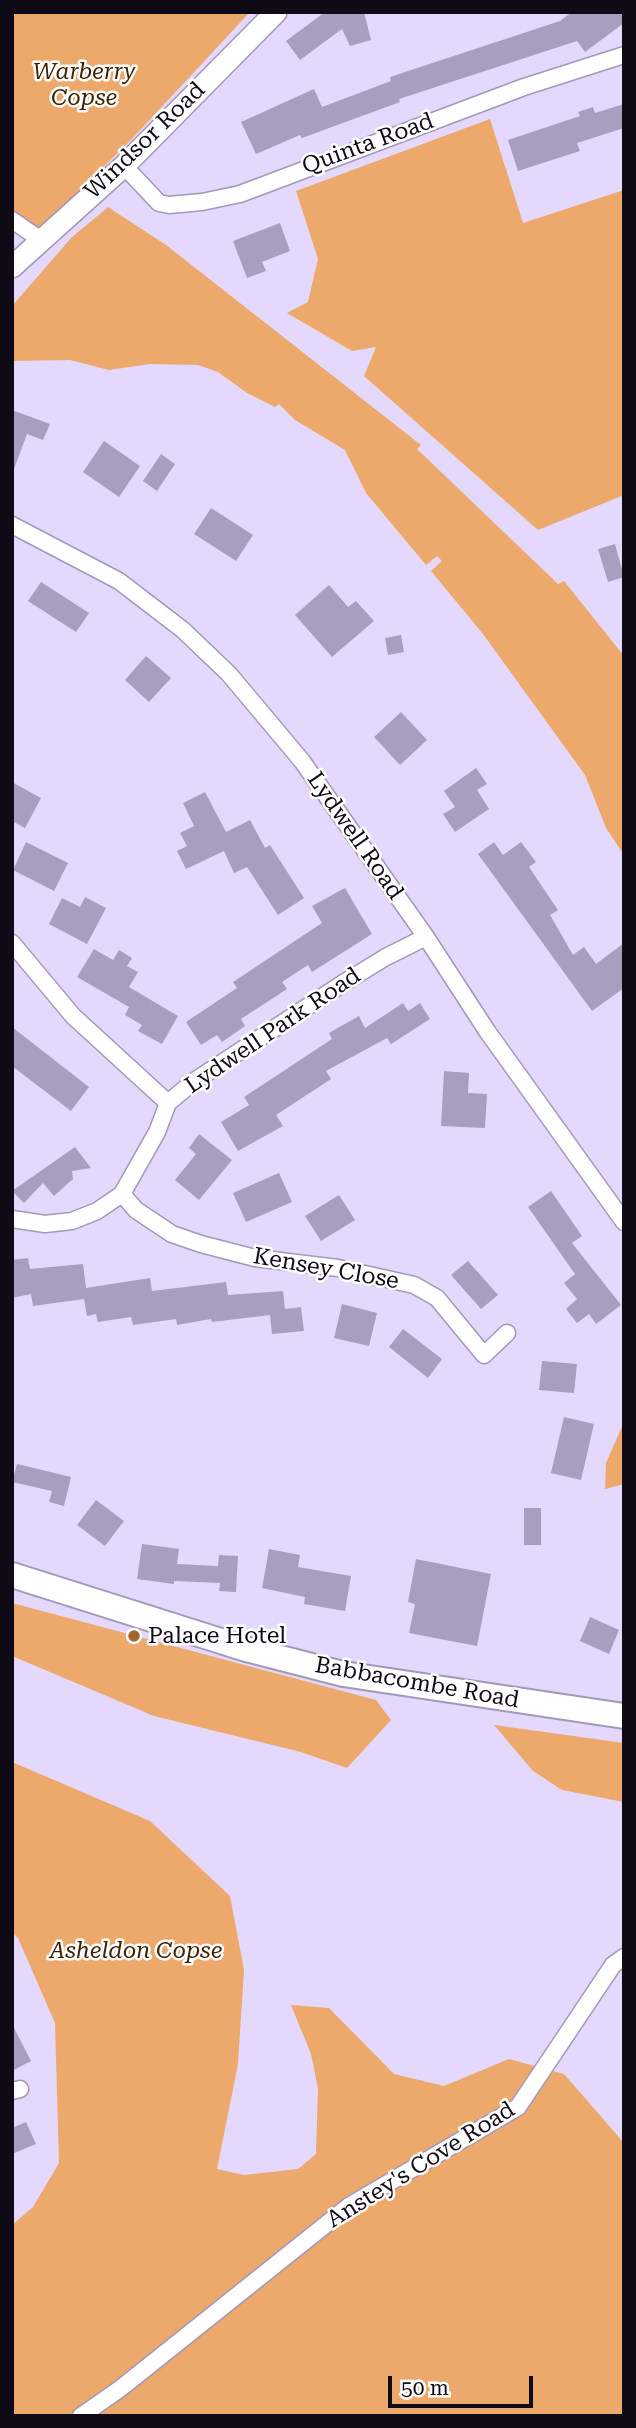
<!DOCTYPE html>
<style>
body{margin:0}
#map{position:relative;width:636px;height:2428px;overflow:hidden;background:#e4d9fc;font-family:"Roboto Serif",serif}
canvas{display:block}
.frame{position:absolute;inset:0;border:14px solid #0f0b16;pointer-events:none}
.scale{position:absolute;left:388px;top:2376px;width:145px;height:32px;box-sizing:border-box;border:4px solid #0f0b16;border-top:0;padding-left:9px;font-size:21px;line-height:24px;white-space:nowrap;color:#0f0b16;-webkit-text-stroke:5px #fff;paint-order:stroke}
</style>
<div id="map">
<canvas width="636" height="2428"></canvas>
<div class="frame"></div>
<div class="scale">50 m</div>
</div>
<script>
const c = document.querySelector('canvas').getContext('2d');
c.lineJoin = 'round';
function fillPath(path, color) {
  c.fillStyle = color;
  c.fill(path, 'evenodd');
}
function shape(rows) {
  const path = new Path2D();
  for (const r of rows) {
    path.moveTo(r[0], r[1]);
    for (let i = 2; i < r.length; i += 2) path.lineTo(r[i], r[i + 1]);
  }
  return path;
}
function strokePath(path, color, width, dash) {
  c.strokeStyle = color;
  c.lineWidth = width;
  c.lineCap = dash ? 'butt' : 'round';
  c.setLineDash(dash || []);
  c.stroke(path);
}
function label(font, color, halo, rows, align = 'center') {
  c.font = font + ' "Roboto Serif",serif';
  c.lineWidth = 5;
  c.setLineDash([]);
  c.textBaseline = 'middle';
  c.strokeStyle = halo;
  c.fillStyle = color;
  for (const [text, x, y, turn = 0] of rows) {
    c.save();
    c.translate(x, y);
    c.rotate((+turn || 0) * Math.PI / 180);
    c.textAlign = isNaN(turn) ? turn : align;
    if (halo) c.strokeText(text, 0, 0);
    c.fillText(text, 0, 0);
    c.restore();
  }
}
const green = shape([
 [12,12,250,12,130,141,32,237,12,218],
 [490,119,523,223,624,190,624,495,538,530,364,376,376,347,352,351,287,313,308,302,318,259,296,191],
 [108,207,166,245,421,445,417,449,558,584,564,581,624,656,624,855,606,828,585,775,483,634,431,571,442,561,437,556,426,565,366,493,345,450,295,420,279,404,275,407,247,393,218,372,198,365,150,364,109,370,70,360,12,361,12,306,71,238],
 [624,1422,624,1484,605,1489,606,1463],
 [12,1603,376,1700,391,1720,347,1768,301,1752,154,1716,12,1656],
 [494,1725,624,1743,624,1802,562,1790,533,1771],
 [12,1762,150,1821,230,1896,244,1970,238,2064,217,2169,244,2175,298,2169,316,2154,318,2088,311,2054,291,2005,329,2008,394,2074,444,2086,509,2059,564,2074,624,2143,624,2416,12,2416,12,2225,33,2207,59,2163,55,2023,18,1938,12,1932]
]);
const building = shape([
 [325,12,364,12,371,40,350,46,342,29,300,60,286,41],
 [572,12,624,12,624,23,585,52,577,41,399,99,400,102,302,138,300,135,256,154,241,122,314,89,322,107,391,81,390,77,560,21],
 [624,104,624,128,577,143,580,151,518,171,508,140,580,116,578,112,593,107,595,113],
 [280,223,290,251,262,262,266,271,247,278,233,241],
 [12,410,50,424,43,440,27,434,14,469],
 [104,441,140,466,119,497,83,472],
 [161,454,175,464,157,491,143,481],
 [211,508,253,535,236,561,194,534],
 [615,544,624,577,608,582,598,549],
 [41,582,89,613,76,632,28,601],
 [329,585,348,607,356,601,374,621,332,657,295,615],
 [401,635,404,652,388,655,385,638],
 [146,656,171,678,149,702,125,680],
 [401,712,427,740,400,765,374,737],
 [476,768,487,784,477,790,489,809,455,832,443,814,455,807,444,791],
 [12,782,41,798,25,828,12,821],
 [205,792,226,832,250,820,265,848,270,845,304,898,278,915,247,867,234,873,224,851,186,869,177,851,187,846,180,833,194,826,183,803],
 [26,842,68,863,54,891,13,870],
 [494,842,503,855,521,842,536,862,529,867,558,910,550,915,573,955,584,947,596,964,624,943,624,988,592,1011,478,854],
 [345,888,372,934,312,972,308,965,282,982,287,989,241,1019,245,1026,222,1042,217,1035,201,1045,186,1022,237,988,233,982,322,923,312,906],
 [85,897,106,908,87,944,49,924,62,898,80,907],
 [94,949,113,960,119,950,132,958,127,966,138,972,129,987,178,1016,162,1044,138,1031,142,1025,125,1015,129,1007,77,977],
 [403,1003,408,1011,420,1003,430,1019,391,1044,387,1038,326,1071,331,1079,276,1115,283,1126,238,1151,221,1122,249,1105,244,1097,332,1039,329,1033,359,1016,365,1028],
 [12,1027,89,1087,71,1111,12,1066],
 [444,1071,469,1073,468,1093,487,1094,485,1128,441,1126],
 [199,1134,232,1160,199,1200,175,1180,196,1154,189,1148],
 [75,1147,91,1168,72,1171,73,1179,54,1196,43,1183,24,1203,12,1191],
 [279,1173,292,1202,246,1222,233,1193],
 [551,1191,582,1236,572,1243,621,1305,596,1324,589,1314,577,1323,566,1309,577,1299,564,1283,575,1274,528,1207],
 [339,1195,355,1220,321,1241,305,1216],
 [28,1258,30,1269,83,1264,86,1288,150,1278,152,1291,226,1282,228,1295,283,1291,285,1309,301,1307,304,1331,272,1334,270,1315,212,1322,211,1319,177,1325,176,1319,133,1325,131,1317,98,1322,96,1314,87,1316,84,1299,33,1306,31,1294,12,1298,12,1260],
 [468,1261,498,1295,481,1309,451,1275],
 [342,1304,377,1313,369,1346,334,1338],
 [403,1329,442,1359,428,1378,389,1347],
 [542,1361,577,1364,574,1393,539,1390],
 [564,1417,594,1424,581,1480,551,1473],
 [17,1464,71,1477,64,1506,49,1502,52,1491,12,1482],
 [96,1500,124,1521,105,1546,77,1525],
 [524,1508,541,1508,541,1545,524,1545],
 [142,1544,179,1549,177,1564,218,1566,219,1555,238,1556,236,1592,219,1591,220,1583,174,1581,174,1584,137,1579],
 [269,1549,300,1555,298,1567,351,1576,345,1611,304,1604,305,1597,262,1588],
 [416,1559,491,1574,477,1646,409,1633,415,1604,408,1602],
 [590,1617,619,1630,609,1654,580,1641],
 [12,2024,31,2061,12,2071],
 [26,2122,36,2144,12,2154,12,2128]
]);
const street = shape([
 [124,166,159,203,169,205,202,202,240,194,524,87,624,55],
 [12,220,41,240],
 [12,525,119,581,183,630,229,674,302,761,426,937,487,1031,624,1222],
 [12,943,73,1016,168,1103],
 [122,1194,136,1210,172,1234,201,1244,255,1258,338,1268,414,1285,437,1298,484,1355,507,1333],
 [12,1219,45,1224,72,1221,97,1211,122,1194,157,1132,168,1103,193,1082,345,982,386,957,426,937],
 [12,2091,20,2089],
 [81,2416,121,2388,349,2206,518,2107,613,1965,624,1957]
]);
const secondary = shape([
 [12,267,124,166,276,12]
]);
const primary = shape([
 [12,1575,246,1649,343,1674,624,1716]
]);
const markers = [
 [134,1636,7,"#a4662b"]
];
const parkNames = [
 ["Warberry",84,72],
 ["Copse",84,98],
 ["Asheldon Copse",136,1951]
];
const streetNames = [
 ["Windsor Road",145,141,-44],
 ["Quinta Road",368,144,-20],
 ["Lydwell Road",355,836,55],
 ["Lydwell Park Road",273,1031,-34],
 ["Kensey Close",326,1269,10],
 ["Babbacombe Road",417,1683,10],
 ["Anstey's Cove Road",421,2165,-32]
];
const poiNames = [
 ["Palace Hotel",148,1636]
];
fillPath(green, '#eda86b');
fillPath(building, '#a89ebf');
strokePath(street, '#a298b9', 19);
strokePath(secondary, '#a298b9', 24);
strokePath(primary, '#a298b9', 28);
strokePath(street, '#fff', 16);
strokePath(secondary, '#fff', 21);
strokePath(primary, '#fff', 24);
for (const [x, y, r, color] of markers) {
  const dot = new Path2D();
  dot.arc(x, y, r, 0, 2 * Math.PI);
  c.fillStyle = color;
  c.fill(dot);
  strokePath(dot, '#fff', 2.5);
}
label('italic 23px', '#402306', '#fff', parkNames);
label('23px', '#0f0b16', '#fff', streetNames);
label('23px', '#0f0b16', '#fff', poiNames, 'left');
</script>
